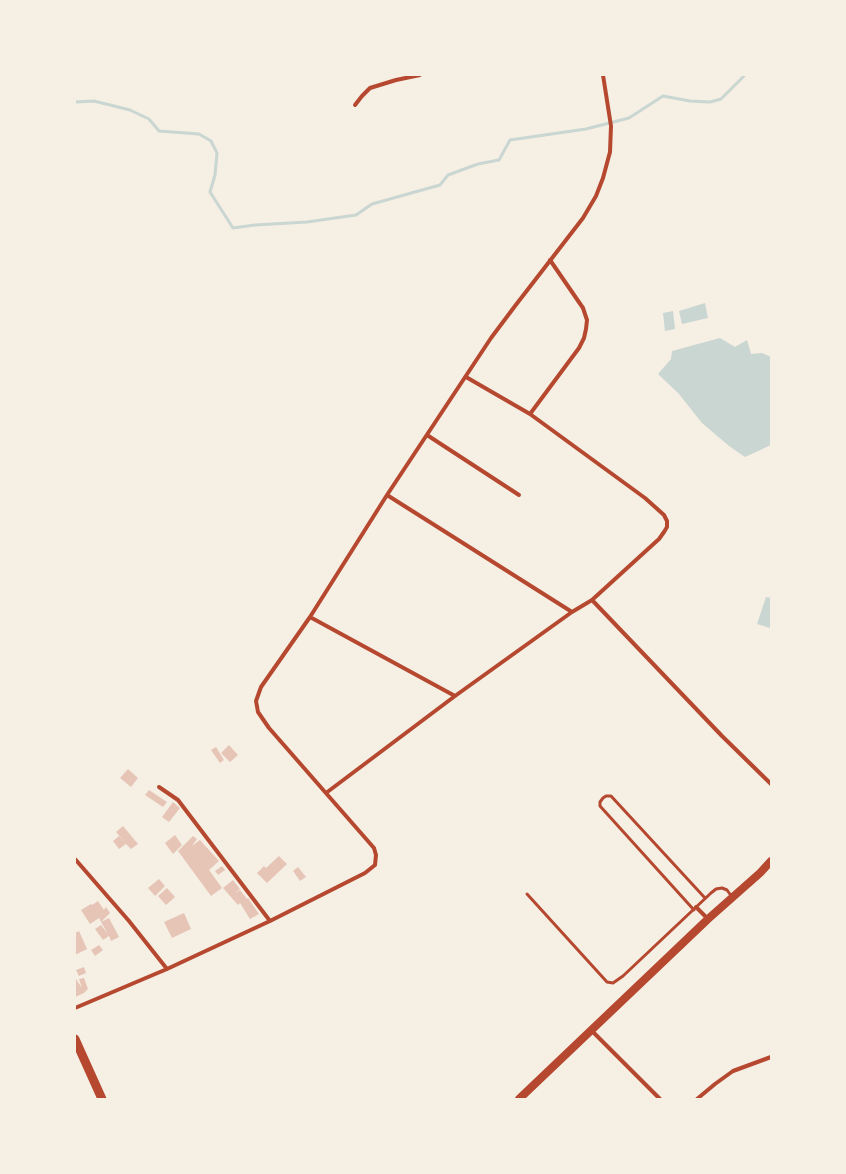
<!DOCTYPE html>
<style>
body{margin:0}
#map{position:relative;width:846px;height:1174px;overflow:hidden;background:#f6efe4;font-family:Barlow,sans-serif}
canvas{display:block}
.frame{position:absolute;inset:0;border:76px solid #f6efe4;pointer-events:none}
</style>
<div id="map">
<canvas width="846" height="1174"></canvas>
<div class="frame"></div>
</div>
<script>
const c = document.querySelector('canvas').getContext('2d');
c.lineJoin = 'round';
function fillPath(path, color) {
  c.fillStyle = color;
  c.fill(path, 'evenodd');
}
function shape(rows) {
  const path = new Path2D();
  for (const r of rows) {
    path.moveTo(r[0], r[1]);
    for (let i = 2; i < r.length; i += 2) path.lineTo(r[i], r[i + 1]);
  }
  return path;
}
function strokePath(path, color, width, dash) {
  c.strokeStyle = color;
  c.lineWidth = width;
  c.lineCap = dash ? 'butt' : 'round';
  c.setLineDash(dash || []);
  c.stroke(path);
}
const water = shape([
 [705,303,708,318,682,324,679,311],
 [673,311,675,329,665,331,663,313],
 [720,338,735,347,747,340,751,354,762,353,771,357,771,445,745,457,729,446,702,423,679,394,658,374,671,359,672,351],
 [766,597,771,598,771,623,770,628,757,624]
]);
const stream = shape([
 [75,102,94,101,130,110,149,119,159,131,199,134,211,141,217,153,215,175,210,192,233,228,255,225,307,222,356,215,372,204,440,185,448,175,478,164,499,160,510,140,586,129,629,118,663,96,690,101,710,102,721,99,745,75]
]);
const building = shape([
 [229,745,238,755,230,762,221,753],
 [216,747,224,760,220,763,211,750],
 [128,769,138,778,131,787,120,778],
 [149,790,167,802,163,807,145,795],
 [173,802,180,808,169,822,162,817],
 [123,826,138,844,131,849,126,844,119,849,113,841,119,836,125,842,116,832],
 [175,835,182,845,173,854,165,843],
 [193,836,197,839,192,846,200,840,219,861,209,870,222,888,211,896,178,851],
 [279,856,287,864,267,883,257,873,264,866,266,868],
 [222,866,225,870,218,875,215,871],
 [298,867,306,877,300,881,293,871],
 [159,879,165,886,155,896,148,888],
 [233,880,240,889,234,894,240,890,247,899,248,898,259,914,250,919,240,903,238,905,223,888],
 [167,888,175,897,166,905,158,896],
 [98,901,104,910,106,907,110,913,101,922,99,918,90,924,81,910,91,904,92,905],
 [184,913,191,929,172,938,164,922],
 [109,918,119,937,111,941,109,936,103,940,95,929,101,925,108,934,101,922],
 [79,931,87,949,75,955,75,933],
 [99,945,103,950,95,956,91,950],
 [84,967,86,973,79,976,76,970],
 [84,978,88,989,84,993,75,997,75,980,76,979,82,988,79,979]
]);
const service = shape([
 [527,894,607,982,613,983,623,976,711,893,716,889,722,888,727,890,732,897],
 [694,910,600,806,600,802,603,798,606,796,611,796,705,898]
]);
const minor = shape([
 [355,105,362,96,370,88,396,80,420,75],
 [530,414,579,348,584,338,586,329,587,320,583,308,550,260],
 [427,435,519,495],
 [387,495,572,612],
 [592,600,722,736,771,784],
 [310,617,455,696],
 [159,787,178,800,270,921],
 [326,793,455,696,572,612,592,600,659,539,664,532,667,527,667,521,664,515,645,498,530,414,466,377],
 [75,859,129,921,167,969],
 [696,907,708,919],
 [75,1008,167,969,270,921,365,873,375,865,376,855,374,848,269,728,258,712,256,701,261,687,310,617,387,495,491,338,515,306,583,218,596,196,603,178,610,152,611,126,603,75],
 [591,1030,660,1099],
 [697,1099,715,1084,733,1071,771,1057]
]);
const secondary = shape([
 [519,1099,708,919,760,873,771,861]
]);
const primary = shape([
 [75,1039,102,1099]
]);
fillPath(water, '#c9d6d2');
strokePath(stream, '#c9d6d2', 3);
fillPath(building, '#e6c5b7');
strokePath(service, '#b5482f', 3);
strokePath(minor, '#b5482f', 4);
strokePath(secondary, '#b5482f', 8);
strokePath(primary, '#b5482f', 9);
</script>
